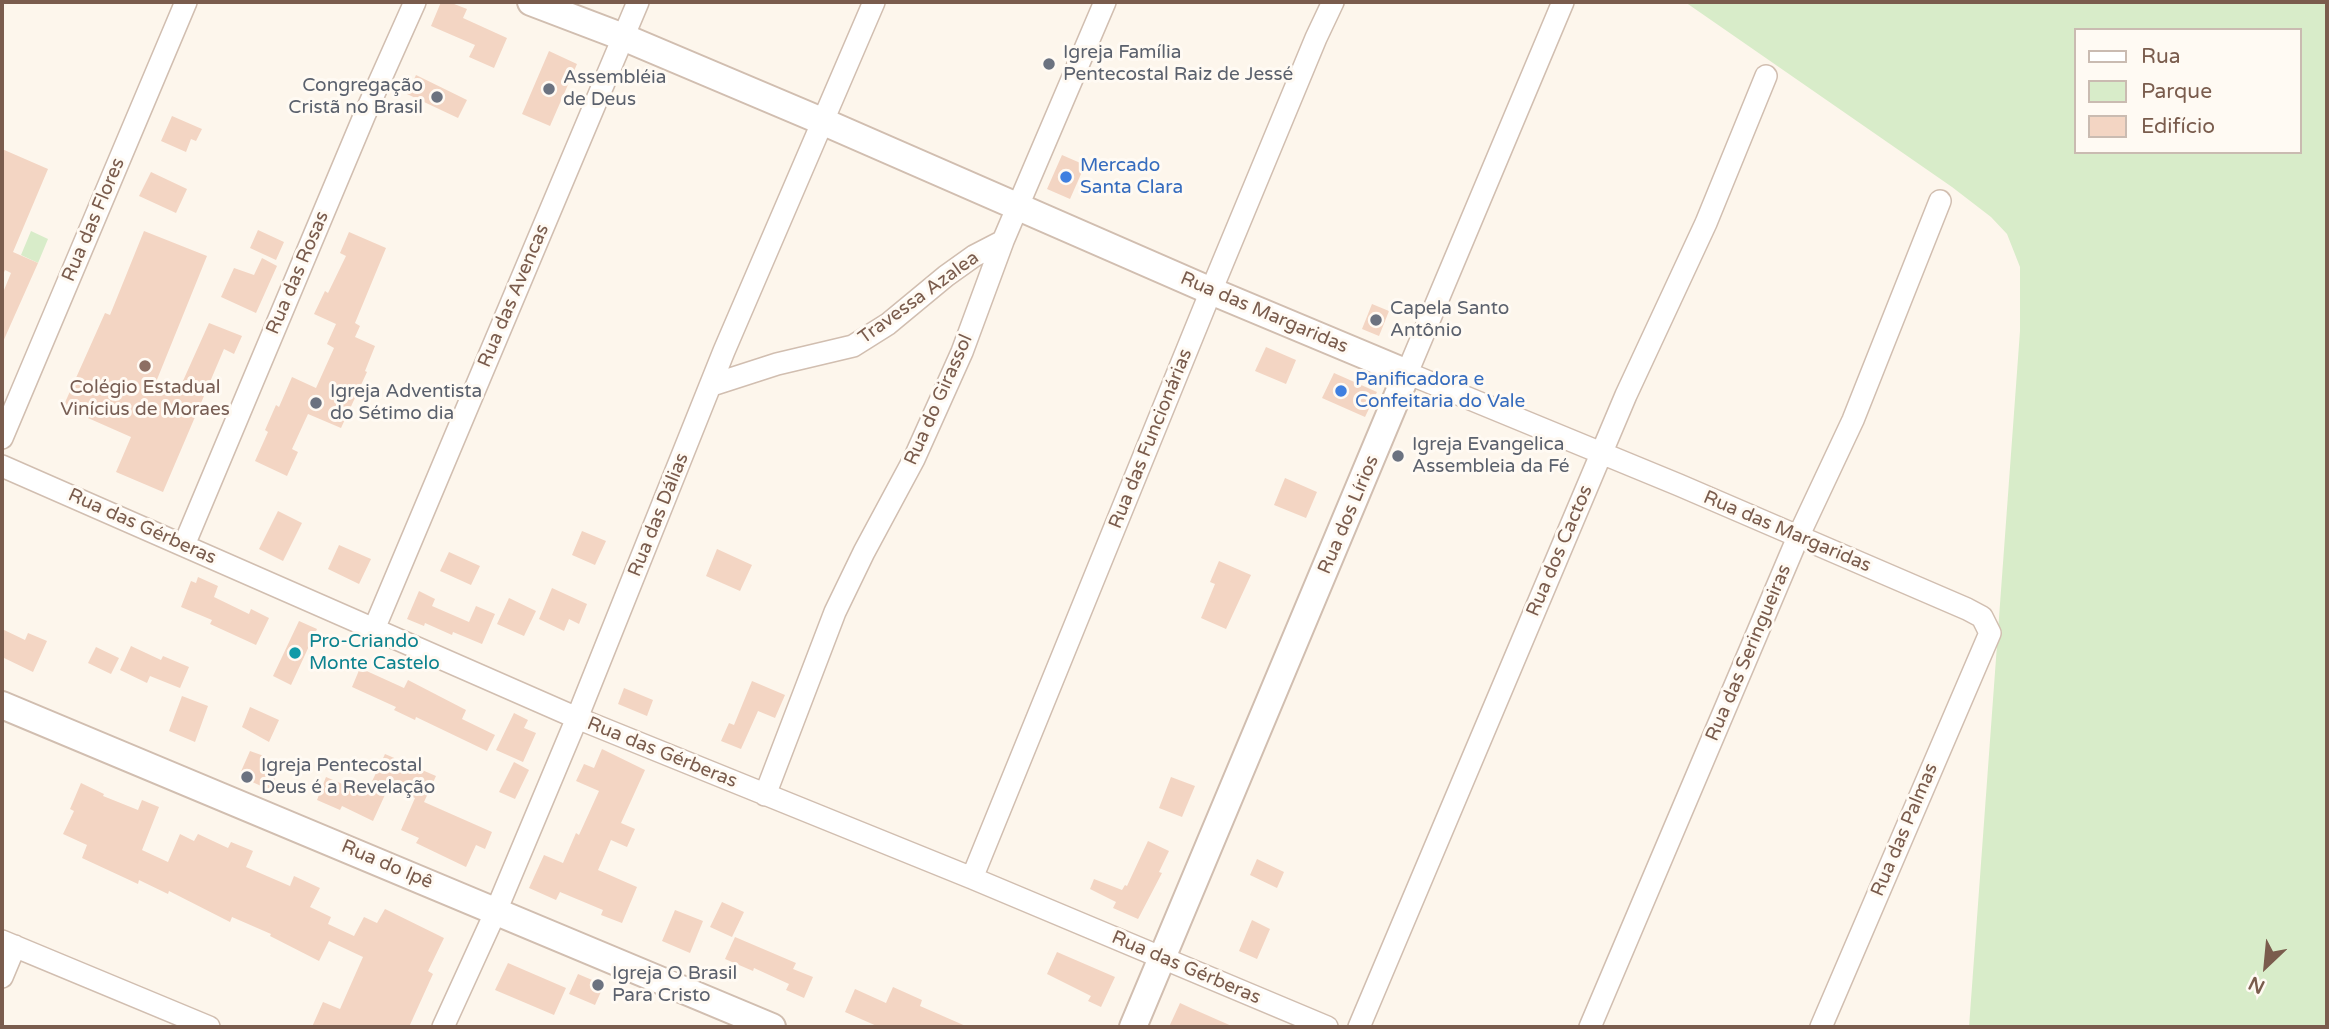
<!DOCTYPE html>
<meta charset="utf-8">
<style>
body{margin:0}
#map{position:relative;width:2329px;height:1029px;overflow:hidden;background:#fdf6ec;font-family:"Varela Round",sans-serif}
canvas{display:block}
.frame{position:absolute;inset:0;border:4px solid #7a5c4d;pointer-events:none}
.legend{position:absolute;left:2074px;top:28px;width:228px;height:126px;box-sizing:border-box;background:#fffaf3;border:2px solid #cabbb1;margin:0;padding:9px 12px;list-style:none;font-size:21px;color:#7a5c4d}
.legend li{display:flex;align-items:center;gap:14px;height:35px}
.legend b{width:35px;border:2px solid #cabbb1}
.north{position:absolute;left:2231px;top:931px;width:70px;height:70px;-webkit-text-stroke:5px #fffaf3;paint-order:stroke;rotate:206deg;font-size:19px;font-weight:700;line-height:28px;text-align:center;color:#7a5c4d}
.north::after{content:'';display:block;margin:auto;width:24px;height:32px;background:#7a5c4d;clip-path:polygon(50% 0,100% 100%,50% 72%,0 100%)}
</style>
<div id="map">
<canvas width="2329" height="1029"></canvas>
<div class="frame"></div>
<ul class="legend">
<li><b style="height:9px;background:#fff"></b>Rua</li>
<li><b style="height:19px;background:#d8ecc9"></b>Parque</li>
<li><b style="height:19px;background:#f3d5c3"></b>Edifício</li>
</ul>
<div class="north">N</div>
</div>
<script>
const c = document.querySelector('canvas').getContext('2d');
c.lineJoin = 'round';
function fillPath(path, color) {
  c.fillStyle = color;
  c.fill(path, 'evenodd');
}
function shape(rows) {
  const path = new Path2D();
  for (const r of rows) {
    path.moveTo(r[0], r[1]);
    for (let i = 2; i < r.length; i += 2) path.lineTo(r[i], r[i + 1]);
  }
  return path;
}
function strokePath(path, color, width, dash) {
  c.strokeStyle = color;
  c.lineWidth = width;
  c.lineCap = dash ? 'butt' : 'round';
  c.setLineDash(dash || []);
  c.stroke(path);
}
function label(font, color, halo, rows, align = 'center') {
  c.font = font + ' "Varela Round",sans-serif';
  c.lineWidth = 6;
  c.setLineDash([]);
  c.textBaseline = 'middle';
  c.strokeStyle = halo;
  c.fillStyle = color;
  for (const [text, x, y, turn = 0] of rows) {
    c.save();
    c.translate(x, y);
    c.rotate((+turn || 0) * Math.PI / 180);
    c.textAlign = isNaN(turn) ? turn : align;
    if (halo) c.strokeText(text, 0, 0);
    c.fillText(text, 0, 0);
    c.restore();
  }
}
const green = shape([
 [1685,2,2327,2,2327,1027,1969,1027,2020,331,2020,267,2007,234,1991,217,1952,187],
 [2075,30,2299,30,2299,152,2075,152],
 [31,231,48,239,38,263,21,255]
]);
const building = shape([
 [441,2,449,2,467,9,463,18,507,38,494,68,469,57,475,45,431,26],
 [549,51,577,64,550,126,522,114],
 [416,75,467,100,458,118,407,94],
 [172,116,202,129,196,141,191,139,186,152,161,141],
 [2,149,48,169,13,252,38,263,2,344,2,295,11,273,5,270,2,277],
 [1062,155,1085,165,1070,199,1047,189],
 [151,172,187,189,176,213,139,196],
 [258,230,284,242,276,260,250,248],
 [144,231,207,256,156,382,178,392,209,323,242,336,234,354,224,349,163,492,116,472,131,437,63,407,105,313,110,315],
 [349,232,386,248,355,323,360,326,355,337,375,346,365,371,367,372,341,428,308,414,292,449,298,452,287,476,255,461,268,432,265,430,276,405,279,407,292,377,316,388,334,348,327,344,336,324,314,314,325,291,328,293,346,256,340,253],
 [262,258,277,266,256,313,221,297,234,268,254,275],
 [1372,304,1389,311,1379,336,1362,329],
 [1266,347,1296,360,1286,384,1255,371],
 [1334,373,1377,392,1365,417,1322,398],
 [1285,478,1317,492,1306,518,1274,505],
 [278,511,302,523,283,561,259,549],
 [582,531,606,541,595,565,572,555],
 [339,545,371,559,359,584,328,569],
 [717,549,752,565,740,591,706,576],
 [449,552,480,566,471,585,440,571],
 [1219,561,1251,575,1226,629,1201,618,1215,584,1210,582],
 [198,577,218,586,214,597,249,614,251,609,269,618,256,645,210,624,212,620,181,607,191,581,196,583],
 [552,588,587,604,579,624,569,619,564,631,539,619],
 [419,591,435,599,432,606,469,622,476,606,495,614,482,644,453,632,452,635,425,623,424,626,407,619],
 [509,598,536,611,524,636,497,624],
 [299,621,317,629,291,685,273,676],
 [2,629,25,640,28,633,47,641,33,672,2,657],
 [131,646,161,660,163,656,189,667,180,688,150,676,147,683,120,670],
 [96,647,119,658,111,674,88,663],
 [360,668,404,688,408,680,466,710,462,719,495,735,487,751,416,717,415,720,394,710,396,707,352,687],
 [752,681,785,695,775,718,758,711,741,749,721,741,729,723,734,725],
 [624,688,653,700,647,716,618,704],
 [182,696,208,706,195,742,169,731],
 [250,707,279,720,269,742,242,727],
 [514,713,528,720,524,728,536,733,523,762,496,750],
 [602,749,645,770,621,823,635,829,627,847,611,840,598,870,637,887,622,923,601,915,603,910,560,892,556,900,529,888,544,855,563,863,576,833,579,835,599,791,576,781,584,764,594,768],
 [250,751,264,756,260,767,277,774,270,790,239,776],
 [385,754,436,776,424,802,492,832,485,849,476,845,466,867,416,843,419,838,401,830,415,798,389,786,373,821,342,806,340,810,317,800,326,777,366,794],
 [514,762,529,770,515,799,499,792],
 [1171,777,1195,786,1182,817,1159,808],
 [81,783,104,794,103,796,138,810,142,800,159,807,142,850,168,862,180,834,194,841,198,834,228,848,231,842,253,851,246,867,290,886,294,876,320,888,310,907,331,917,328,924,354,936,364,917,377,923,385,909,444,938,428,971,433,974,409,1027,312,1027,323,1002,340,1009,363,957,329,941,319,961,270,936,271,934,232,917,230,922,169,891,168,894,139,880,138,884,82,858,87,845,63,834,74,811,70,809],
 [1148,841,1169,851,1159,872,1162,873,1138,919,1113,908,1116,902,1090,889,1094,879,1122,890,1125,885,1127,886],
 [1257,859,1284,872,1277,888,1250,875],
 [722,902,744,912,732,937,710,927],
 [675,910,703,921,690,953,662,941],
 [1252,920,1270,929,1257,959,1239,951],
 [735,937,796,963,793,969,813,977,804,998,786,990,789,984,754,968,753,971,725,959],
 [1057,952,1115,977,1101,1007,1088,1001,1091,996,1047,974],
 [508,963,566,988,554,1015,495,990],
 [578,974,604,985,595,1005,569,994],
 [893,987,922,1000,920,1006,968,1027,879,1027,845,1012,855,989,886,1003],
 [1180,1003,1193,1009,1234,1027,1169,1027]
]);
const minor = shape([
 [1563,2,1407,373,1679,485,1967,609,1982,617,1990,633,1821,1027],
 [712,385,777,364,853,346,888,324,946,276,974,256,1003,241],
 [2,438,186,2],
 [2,466,577,718,972,878,1327,1027],
 [184,545,365,114,415,2],
 [374,629,638,2],
 [765,795,835,612,864,552,914,459,962,352,1003,241,1105,2],
 [972,878,1211,291,1316,38,1333,2],
 [2,941,209,1027],
 [2,977,15,946],
 [443,1027,496,911,577,718,724,351,874,2],
 [1359,1027,1626,395,1706,223,1766,76],
 [1590,1027,1798,537,1853,420,1940,201]
]);
const tertiary = shape([
 [531,2,623,37,824,122,1211,291,1407,373,1133,1027],
 [2,705,772,1027]
]);
const markers = [
 [1049,64,7,"#6b7280"],
 [549,89,7,"#6b7280"],
 [437,97,7,"#6b7280"],
 [1066,177,7,"#3f7fe0"],
 [1376,320,7,"#6b7280"],
 [145,366,7,"#8d6e63"],
 [1341,391,7,"#3f7fe0"],
 [316,403,7,"#6b7280"],
 [1398,456,7,"#6b7280"],
 [295,653,7,"#0f9aa8"],
 [247,777,7,"#6b7280"],
 [598,985,7,"#6b7280"]
];
const worshipNames = [
 ["Igreja Família",1063,53],
 ["Pentecostal Raiz de Jessé",1063,75],
 ["Assembléia",563,78],
 ["de Deus",563,100],
 ["Congregação",423,86,"right"],
 ["Cristã no Brasil",423,108,"right"],
 ["Capela Santo",1390,309],
 ["Antônio",1390,331],
 ["Igreja Adventista",330,392],
 ["do Sétimo dia",330,414],
 ["Igreja Evangelica",1412,445],
 ["Assembleia da Fé",1412,467],
 ["Igreja Pentecostal",261,766],
 ["Deus é a Revelação",261,788],
 ["Igreja O Brasil",612,974],
 ["Para Cristo",612,996]
];
const shopNames = [
 ["Mercado",1080,166],
 ["Santa Clara",1080,188],
 ["Panificadora e",1355,380],
 ["Confeitaria do Vale",1355,402]
];
const streetNames = [
 ["Rua das Flores",94,220,-67],
 ["Rua das Rosas",298,273,-67],
 ["Rua das Avencas",514,296,-67],
 ["Travessa Azalea",919,298,-36],
 ["Rua das Margaridas",1264,313,23],
 ["Rua do Girassol",939,400,-66],
 ["Rua das Funcionárias",1151,439,-68],
 ["Rua das Dálias",659,515,-68],
 ["Rua dos Lírios",1349,515,-67],
 ["Rua das Gérberas",142,527,24],
 ["Rua das Margaridas",1787,532,23],
 ["Rua dos Cactos",1560,551,-67],
 ["Rua das Seringueiras",1749,653,-67],
 ["Rua das Gérberas",662,753,22],
 ["Rua das Palmas",1905,830,-67],
 ["Rua do Ipê",387,865,23],
 ["Rua das Gérberas",1186,968,23]
];
const educationNames = [
 ["Colégio Estadual",145,388],
 ["Vinícius de Moraes",145,410]
];
const cultureNames = [
 ["Pro-Criando",309,642],
 ["Monte Castelo",309,664]
];
fillPath(green, '#d8ecc9');
fillPath(building, '#f3d5c3');
strokePath(minor, '#d1beb0', 24);
strokePath(tertiary, '#d1beb0', 30);
strokePath(minor, '#fff', 21);
strokePath(tertiary, '#fff', 26);
for (const [x, y, r, color] of markers) {
  const dot = new Path2D();
  dot.arc(x, y, r, 0, 2 * Math.PI);
  c.fillStyle = color;
  c.fill(dot);
  strokePath(dot, '#fffaf3', 2.5);
}
label('19px', '#5b616d', '#fffaf3', worshipNames, 'left');
label('19px', '#366cbe', '#fffaf3', shopNames, 'left');
label('19px', '#7a5c4d', '#fffaf3', streetNames);
label('19px', '#785e54', '#fffaf3', educationNames);
label('19px', '#0d838f', '#fffaf3', cultureNames, 'left');
</script>
